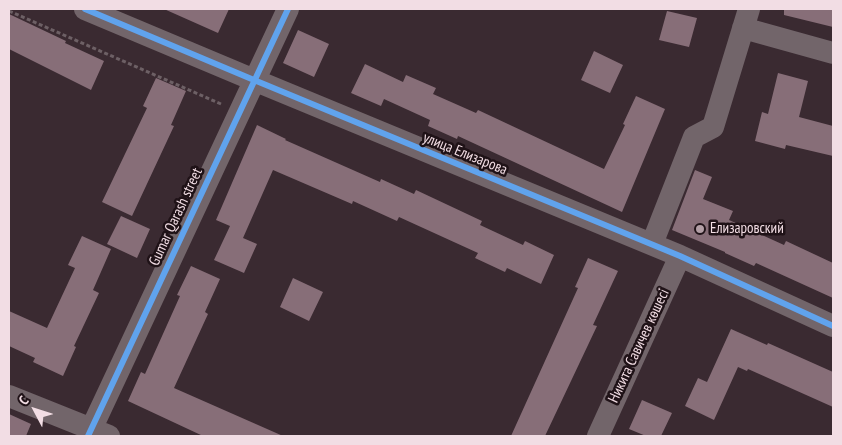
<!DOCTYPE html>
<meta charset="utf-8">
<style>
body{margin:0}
#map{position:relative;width:842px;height:445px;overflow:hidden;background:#3a2a31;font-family:"PT Sans Narrow",sans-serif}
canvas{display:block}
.frame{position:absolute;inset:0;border:10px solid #f2dde4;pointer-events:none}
.north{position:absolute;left:10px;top:385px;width:50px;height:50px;-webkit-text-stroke:4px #1f1217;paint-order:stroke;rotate:310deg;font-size:14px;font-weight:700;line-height:20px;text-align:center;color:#f2dde4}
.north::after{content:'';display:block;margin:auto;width:18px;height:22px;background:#f2dde4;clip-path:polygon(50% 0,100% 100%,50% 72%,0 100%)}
</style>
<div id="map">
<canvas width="842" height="445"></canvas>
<div class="frame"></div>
<div class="north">С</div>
</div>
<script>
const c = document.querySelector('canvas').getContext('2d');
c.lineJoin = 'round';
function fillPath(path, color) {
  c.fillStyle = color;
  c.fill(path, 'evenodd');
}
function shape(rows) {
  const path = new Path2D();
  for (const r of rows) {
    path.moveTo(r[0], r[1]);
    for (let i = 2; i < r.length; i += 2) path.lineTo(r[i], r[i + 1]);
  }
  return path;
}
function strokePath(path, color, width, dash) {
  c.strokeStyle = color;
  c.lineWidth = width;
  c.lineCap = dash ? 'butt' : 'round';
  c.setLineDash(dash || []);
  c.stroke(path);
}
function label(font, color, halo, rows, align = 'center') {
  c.font = font + ' "PT Sans Narrow",sans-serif';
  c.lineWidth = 5;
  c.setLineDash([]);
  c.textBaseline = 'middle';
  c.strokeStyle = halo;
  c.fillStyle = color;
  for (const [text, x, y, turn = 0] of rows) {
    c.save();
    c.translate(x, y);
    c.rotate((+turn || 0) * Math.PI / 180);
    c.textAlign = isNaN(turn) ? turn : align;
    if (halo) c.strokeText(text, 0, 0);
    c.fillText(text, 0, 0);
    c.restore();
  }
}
const building = shape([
 [164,9,229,9,218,33],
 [784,9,833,9,833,27,784,15],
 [667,11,697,18,689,47,659,40],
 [9,14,66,41,65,43,104,61,91,90,9,49],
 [298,30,329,44,314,77,283,63],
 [594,51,623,65,610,93,581,80],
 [365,64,403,82,406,75,436,88,433,94,476,113,478,110,604,169,625,125,623,124,636,96,665,109,622,212,458,136,457,139,428,126,430,120,384,99,381,106,351,93],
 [778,73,808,81,799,117,833,126,833,156,786,145,785,149,755,141,762,112,768,114],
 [156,78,186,91,171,125,174,126,132,216,102,202,147,108,143,106],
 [257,125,286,139,285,140,380,182,381,179,414,194,416,190,482,221,480,225,523,245,525,241,554,255,541,284,507,268,505,272,475,258,478,253,399,217,397,221,353,201,352,204,273,170,243,238,257,244,244,273,214,260,230,226,216,220],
 [695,170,712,177,703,199,733,211,729,220,784,245,786,241,833,263,833,298,756,263,754,266,725,253,725,252,672,230],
 [121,216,150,229,137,258,107,244],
 [82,236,111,249,93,290,99,293,74,346,76,347,63,376,33,362,35,358,9,346,9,311,47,328,75,268,68,265],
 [588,258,618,271,593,325,597,326,545,436,511,436,578,288,575,287],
 [191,266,220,279,205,312,208,314,174,388,283,436,203,436,128,401,141,372,145,374,180,296,177,295],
 [293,278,323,292,309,321,280,307],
 [731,329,767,345,768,343,833,372,833,407,748,369,747,371,738,367,714,420,685,406,698,378,707,382],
 [642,400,672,413,661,436,646,436,629,429],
 [9,414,31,424,26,436,9,436]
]);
const path = shape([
 [9,11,221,104]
]);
const minor = shape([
 [85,9,254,80,680,256,833,326],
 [743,28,833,53],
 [652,244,694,137,713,127,749,9],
 [9,396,109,436],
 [88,436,288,9],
 [598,436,680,256]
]);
const cycleway = shape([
 [85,9,254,80,680,256,833,326],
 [88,436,288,9]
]);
const markers = [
 [700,229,5,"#b29ea5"]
];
const streetNames = [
 ["улица Елизарова",465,154,22],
 ["Gumar Qarash street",176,217,-65],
 ["Никита Савичев көшесі",639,346,-65]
];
const poiNames = [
 ["Елизаровский",710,229]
];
fillPath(building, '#876e78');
strokePath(path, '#6d6065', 3, [4, 2.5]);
strokePath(minor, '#72656a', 22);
strokePath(cycleway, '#60a3ed', 6);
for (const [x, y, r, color] of markers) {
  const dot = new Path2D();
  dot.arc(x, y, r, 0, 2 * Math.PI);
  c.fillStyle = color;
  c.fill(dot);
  strokePath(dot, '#1f1217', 2);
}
label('15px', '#f2dde4', '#1f1217', streetNames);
label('15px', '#f2dde4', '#1f1217', poiNames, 'left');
</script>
